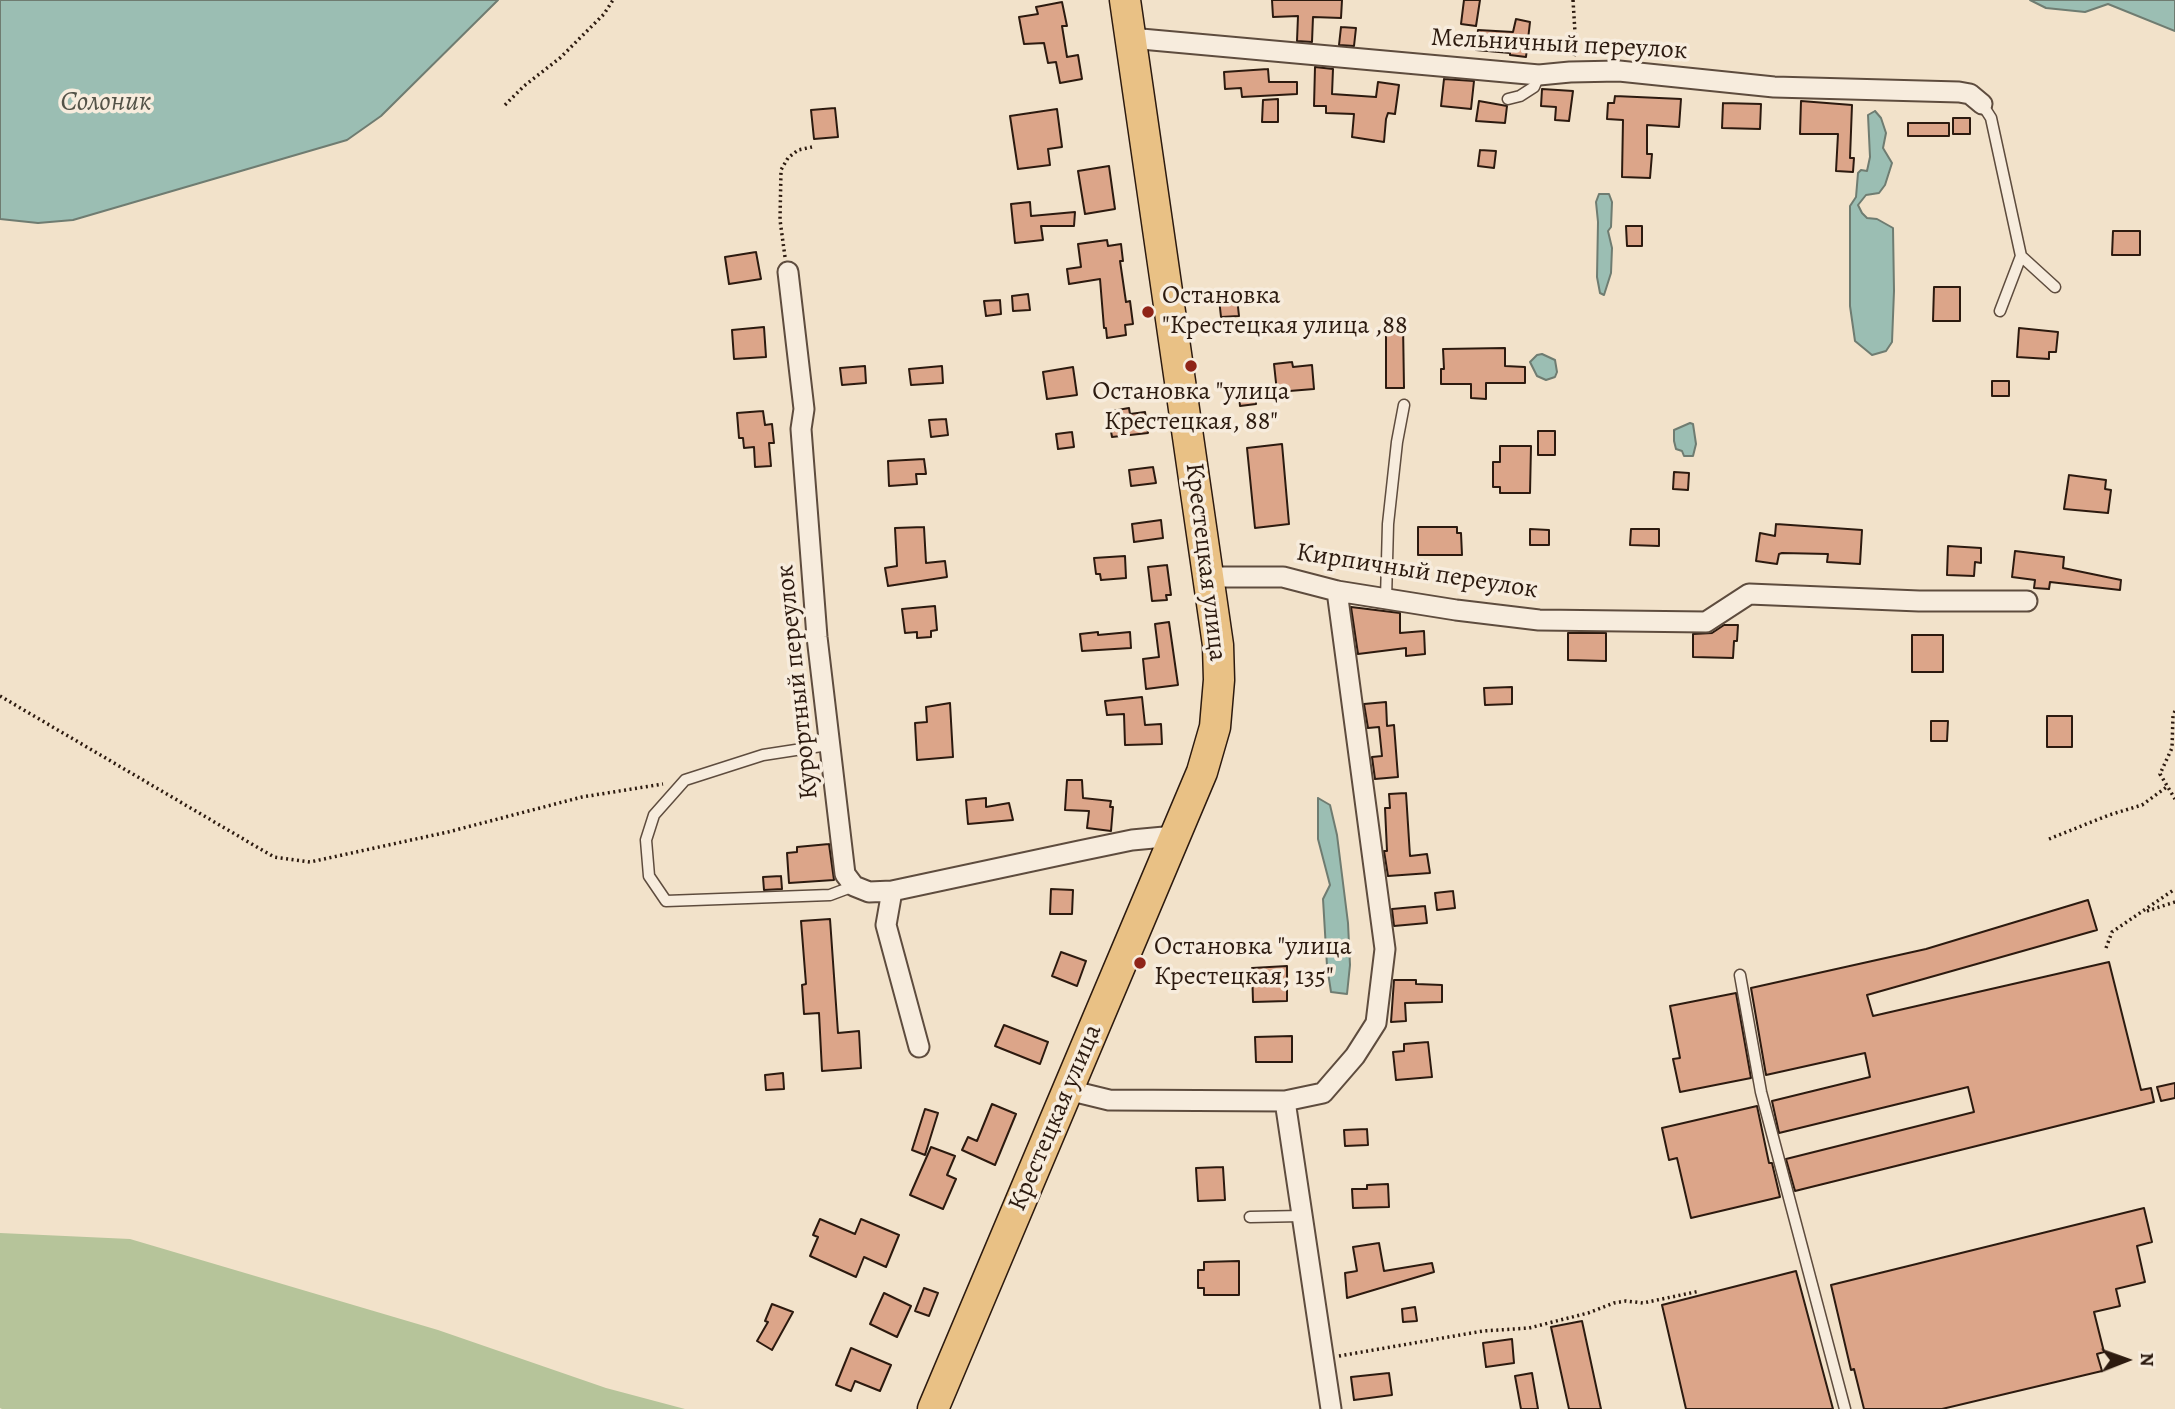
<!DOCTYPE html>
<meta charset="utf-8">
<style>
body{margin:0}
#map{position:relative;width:2175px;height:1409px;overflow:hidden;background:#f2e2ca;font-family:Alegreya,serif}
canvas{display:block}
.north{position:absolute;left:2091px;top:1325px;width:70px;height:70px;-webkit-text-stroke:5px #f7ecdd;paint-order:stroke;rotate:89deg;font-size:19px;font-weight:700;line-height:28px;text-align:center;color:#2c1a0f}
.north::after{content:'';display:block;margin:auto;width:24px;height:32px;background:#2c1a0f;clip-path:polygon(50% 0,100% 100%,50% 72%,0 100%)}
</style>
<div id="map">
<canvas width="2175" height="1409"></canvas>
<div class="north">N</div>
</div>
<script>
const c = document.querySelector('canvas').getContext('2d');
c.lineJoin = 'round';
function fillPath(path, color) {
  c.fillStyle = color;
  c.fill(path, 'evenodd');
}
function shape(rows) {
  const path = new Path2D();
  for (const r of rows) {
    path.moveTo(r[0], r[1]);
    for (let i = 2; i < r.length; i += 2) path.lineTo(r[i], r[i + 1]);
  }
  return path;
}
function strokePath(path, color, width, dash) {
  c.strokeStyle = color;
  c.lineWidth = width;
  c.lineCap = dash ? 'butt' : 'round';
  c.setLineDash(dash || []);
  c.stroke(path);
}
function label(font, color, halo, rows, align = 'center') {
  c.font = font + ' Alegreya,serif';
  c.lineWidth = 7;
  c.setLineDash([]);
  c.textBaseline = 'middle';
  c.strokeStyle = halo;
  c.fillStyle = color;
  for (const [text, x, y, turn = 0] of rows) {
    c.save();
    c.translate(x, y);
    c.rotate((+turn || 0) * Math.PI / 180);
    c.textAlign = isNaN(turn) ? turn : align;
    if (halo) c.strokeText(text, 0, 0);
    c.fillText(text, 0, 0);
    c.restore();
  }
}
const green = shape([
 [0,1233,130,1239,438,1330,606,1388,685,1409,2,1409,0,1408]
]);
const water = shape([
 [0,0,498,0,381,116,347,140,73,220,38,223,0,219,0,0],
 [2030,0,2175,0,2175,31,2108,4,2085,12,2046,8,2030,0],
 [1875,111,1881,118,1886,133,1883,148,1892,163,1885,185,1879,193,1866,195,1858,205,1862,213,1867,218,1877,219,1893,228,1894,291,1892,342,1886,351,1872,355,1855,341,1850,306,1850,206,1856,197,1858,173,1861,170,1867,171,1870,157,1868,115,1875,111],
 [1599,194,1609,194,1612,202,1611,227,1608,231,1612,248,1611,273,1604,295,1600,293,1597,277,1598,222,1596,202,1599,194],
 [1542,354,1555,360,1557,372,1555,377,1546,380,1537,376,1530,362,1537,355,1542,354],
 [1690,423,1693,424,1696,444,1693,456,1684,456,1682,451,1676,449,1674,441,1674,430,1690,423],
 [1318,798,1330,805,1337,835,1348,923,1350,965,1347,994,1331,992,1327,966,1323,899,1330,885,1318,839,1318,798]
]);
const building = shape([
 [1272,0,1342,0,1341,18,1313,17,1312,42,1297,41,1298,16,1273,17,1272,0],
 [1464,0,1480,0,1476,26,1461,24,1464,0],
 [1062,2,1067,26,1062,26,1067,57,1078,55,1082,79,1060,83,1056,62,1048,63,1044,43,1024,44,1019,17,1038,14,1036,7,1062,2],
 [1516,19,1530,22,1526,57,1510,55,1510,53,1476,50,1478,30,1513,32,1516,19],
 [1341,27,1356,28,1354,46,1339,45,1341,27],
 [1315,67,1333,69,1332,94,1376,97,1378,82,1399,85,1395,114,1388,113,1386,119,1384,142,1352,137,1354,114,1326,113,1326,106,1314,106,1315,67],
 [1268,69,1269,82,1297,82,1297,94,1242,97,1241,88,1225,89,1224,72,1268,69],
 [1444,79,1474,81,1471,109,1441,106,1444,79],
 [1542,89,1573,91,1569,121,1555,120,1556,107,1541,106,1542,89],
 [1615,96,1681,99,1679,127,1647,125,1647,154,1652,154,1650,178,1622,177,1623,120,1607,119,1608,103,1614,103,1615,96],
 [1278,99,1278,122,1262,122,1263,100,1278,99],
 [1479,101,1507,106,1505,123,1476,121,1479,101],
 [1801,101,1852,105,1850,158,1854,158,1853,172,1836,171,1838,134,1800,134,1801,101],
 [1723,103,1761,104,1760,129,1722,128,1723,103],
 [835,108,838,137,814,139,811,110,835,108],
 [1057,109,1062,147,1048,149,1050,165,1018,169,1010,116,1057,109],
 [1953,118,1970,118,1970,134,1953,134,1953,118],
 [1908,123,1949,123,1949,136,1908,136,1908,123],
 [1480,150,1496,151,1494,168,1478,166,1480,150],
 [1109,166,1115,209,1085,214,1078,171,1109,166],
 [1030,202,1031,216,1075,212,1074,226,1041,226,1043,240,1015,243,1011,204,1030,202],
 [1626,226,1642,226,1642,246,1627,246,1626,226],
 [2113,231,2140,231,2140,255,2112,255,2113,231],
 [1107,240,1108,246,1121,244,1123,261,1120,261,1126,302,1130,301,1133,324,1125,325,1126,335,1107,338,1106,328,1104,328,1100,279,1069,284,1067,269,1081,267,1078,244,1107,240],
 [756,252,761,279,729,284,725,257,756,252],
 [1934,287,1960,287,1960,321,1933,321,1934,287],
 [1028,294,1030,310,1013,311,1012,296,1028,294],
 [1237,298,1239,316,1221,317,1219,299,1237,298],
 [1000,300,1001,314,986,316,984,301,1000,300],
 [1403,324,1404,388,1386,388,1386,325,1403,324],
 [764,327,766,357,734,359,732,330,764,327],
 [2019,328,2058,332,2056,352,2049,352,2049,359,2017,357,2019,328],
 [1505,348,1505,366,1525,367,1525,383,1486,383,1486,399,1471,398,1471,384,1441,384,1441,369,1444,369,1443,349,1505,348],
 [1292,362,1293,367,1312,365,1314,389,1277,392,1274,364,1292,362],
 [865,366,866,383,842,385,840,368,865,366],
 [942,366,943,383,911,385,909,369,942,366],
 [1073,367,1077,395,1047,399,1043,372,1073,367],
 [1992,381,2009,381,2009,396,1992,396,1992,381],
 [1255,385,1256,404,1240,406,1238,386,1255,385],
 [1129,408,1130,414,1145,412,1148,433,1112,437,1109,420,1114,420,1112,411,1129,408],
 [763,411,765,425,772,424,774,443,769,443,771,466,755,467,754,447,744,448,743,438,739,438,737,413,763,411],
 [946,419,948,435,931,437,929,420,946,419],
 [1538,431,1555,431,1555,455,1538,455,1538,431],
 [1072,432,1074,447,1058,449,1056,434,1072,432],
 [1282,444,1289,524,1255,528,1247,448,1282,444],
 [1500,446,1531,446,1530,493,1500,493,1500,487,1493,487,1493,462,1500,462,1500,446],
 [924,459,926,474,916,474,917,484,889,486,888,461,924,459],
 [1153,467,1156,483,1131,486,1129,470,1153,467],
 [1674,472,1689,473,1688,490,1673,489,1674,472],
 [2069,475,2106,480,2105,489,2111,490,2108,513,2064,509,2069,475],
 [1161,520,1163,538,1134,542,1132,524,1161,520],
 [1776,524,1862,530,1860,564,1827,562,1828,554,1782,553,1779,554,1777,564,1756,561,1760,533,1775,536,1776,524],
 [924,527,926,563,945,561,947,577,888,586,885,568,897,566,895,528,924,527],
 [1418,527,1457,527,1457,533,1461,533,1462,555,1418,555,1418,527],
 [1530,529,1549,530,1549,545,1530,545,1530,529],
 [1631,529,1659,529,1659,546,1630,545,1631,529],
 [1948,546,1981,548,1981,563,1975,562,1974,576,1947,575,1948,546],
 [2015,551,2064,557,2063,568,2121,580,2120,590,2050,582,2049,589,2034,588,2035,580,2012,577,2015,551],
 [1125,556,1126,578,1101,580,1100,574,1096,574,1094,558,1125,556],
 [1167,565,1171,595,1166,595,1167,600,1152,601,1148,567,1167,565],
 [935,606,937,630,931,631,931,637,917,638,917,632,905,633,902,609,935,606],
 [1351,607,1400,613,1400,633,1424,631,1425,654,1406,656,1406,648,1358,654,1351,607],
 [1169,622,1178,685,1146,689,1143,659,1159,657,1155,624,1169,622],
 [1724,625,1738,625,1737,641,1734,641,1733,658,1693,657,1693,634,1712,633,1724,625],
 [1098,632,1098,635,1130,632,1131,648,1082,651,1080,634,1098,632],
 [1568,633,1606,633,1606,661,1568,660,1568,633],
 [1912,635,1943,635,1943,672,1912,672,1912,635],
 [1512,687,1512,704,1485,705,1484,688,1512,687],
 [1142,697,1145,725,1161,724,1162,744,1125,745,1124,714,1107,715,1105,701,1142,697],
 [1386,702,1387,726,1394,725,1398,777,1375,779,1372,757,1382,756,1379,727,1368,728,1364,704,1386,702],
 [950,703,953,757,917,760,915,723,927,722,926,707,950,703],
 [2047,716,2072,716,2072,747,2047,747,2047,716],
 [1931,721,1948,721,1947,741,1931,741,1931,721],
 [1067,780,1082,780,1083,798,1111,801,1110,807,1113,807,1111,831,1087,828,1089,811,1065,810,1067,780],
 [1406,793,1410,856,1427,854,1430,873,1388,876,1384,851,1387,851,1385,808,1390,808,1389,794,1406,793],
 [986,798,986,807,1009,803,1013,820,968,824,966,800,986,798],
 [829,844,834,880,789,883,787,853,797,852,797,847,829,844],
 [781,876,782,889,764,890,763,877,781,876],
 [1051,889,1073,890,1072,914,1050,914,1051,889],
 [1453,891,1455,908,1437,910,1435,893,1453,891],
 [2088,900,2097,930,1867,995,1873,1016,2109,962,2141,1090,2151,1088,2154,1102,1795,1191,1786,1159,1974,1112,1968,1087,1779,1133,1772,1101,1870,1077,1865,1053,1766,1075,1751,988,1926,949,2088,900],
 [1425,906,1427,923,1394,926,1392,909,1425,906],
 [830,919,838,1033,859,1031,861,1068,822,1071,819,1013,804,1014,802,985,806,984,801,921,830,919],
 [1061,952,1086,961,1077,986,1052,976,1061,952],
 [1287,966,1287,1001,1253,1002,1252,968,1287,966],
 [1394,980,1416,980,1416,984,1442,985,1442,1002,1405,1003,1406,1021,1391,1022,1394,980],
 [1736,993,1751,1078,1680,1092,1673,1059,1680,1058,1670,1006,1736,993],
 [1004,1025,1048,1042,1040,1064,995,1046,1004,1025],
 [1292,1036,1292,1062,1256,1062,1255,1037,1292,1036],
 [1428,1042,1432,1077,1396,1080,1393,1052,1404,1051,1404,1044,1428,1042],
 [783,1073,784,1089,766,1090,765,1075,783,1073],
 [2175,1083,2175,1098,2161,1101,2157,1087,2175,1083],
 [992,1104,1016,1114,995,1165,962,1150,968,1137,977,1141,992,1104],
 [1757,1106,1769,1163,1772,1163,1780,1197,1691,1218,1677,1158,1669,1160,1662,1128,1757,1106],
 [925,1109,938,1113,925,1155,912,1150,925,1109],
 [1367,1129,1368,1145,1345,1146,1344,1130,1367,1129],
 [931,1147,955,1156,947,1175,956,1179,943,1209,910,1195,931,1147],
 [1223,1167,1225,1200,1198,1201,1196,1168,1223,1167],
 [1388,1184,1389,1207,1353,1208,1352,1189,1367,1189,1367,1185,1388,1184],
 [2144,1208,2152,1242,2137,1246,2145,1282,2116,1289,2120,1306,2094,1312,2104,1352,2097,1354,2102,1371,1942,1409,1864,1409,1854,1369,1851,1370,1831,1285,2144,1208],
 [820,1219,855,1234,861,1219,899,1235,886,1267,864,1257,856,1277,810,1256,818,1237,813,1235,820,1219],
 [1379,1243,1384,1271,1432,1263,1434,1272,1347,1298,1345,1273,1357,1271,1353,1247,1379,1243],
 [1239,1261,1239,1295,1204,1295,1204,1288,1198,1288,1198,1270,1204,1270,1204,1262,1239,1261],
 [1796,1271,1833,1409,1686,1409,1662,1305,1796,1271],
 [924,1288,938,1293,929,1316,915,1311,924,1288],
 [884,1293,911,1306,897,1337,870,1324,884,1293],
 [772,1304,793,1312,772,1350,757,1341,768,1322,765,1321,772,1304],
 [1415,1307,1417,1321,1403,1322,1402,1309,1415,1307],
 [1582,1321,1601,1409,1569,1409,1551,1327,1582,1321],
 [1512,1339,1514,1363,1486,1367,1483,1343,1512,1339],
 [851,1348,891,1365,880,1391,855,1381,851,1391,836,1385,851,1348],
 [1389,1373,1392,1395,1354,1400,1351,1377,1389,1373],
 [1532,1373,1538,1409,1521,1409,1515,1376,1532,1373]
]);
const path = shape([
 [1573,0,1576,49,1574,56],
 [505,105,524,86,560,58,604,14,613,0],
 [785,257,780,220,781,170,788,158,798,150,812,147],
 [0,696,274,857,310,862,448,832,582,797,663,784],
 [2175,711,2173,716,2172,748,2160,774,2175,799],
 [2049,839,2109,815,2142,805,2168,786],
 [2147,911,2175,902],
 [2106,948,2112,932,2175,889],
 [1339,1356,1483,1331,1529,1328,1588,1313,1614,1303,1626,1301,1643,1303,1700,1291]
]);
const lane = shape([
 [1508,99,1520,96,1534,87,1539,75],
 [1982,104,1991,118,2021,256,2055,287],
 [2000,311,2021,256],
 [1386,599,1388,524,1397,442,1404,405],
 [828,745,763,755,685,780,654,815,646,840,649,876,666,901,830,895,854,886],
 [1740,975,1761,1092,1845,1409],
 [1250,1217,1302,1216]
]);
const street = shape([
 [1130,38,1539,75,1570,72,1619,71,1774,87,1959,92,1970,94,1982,104],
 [788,272,804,409,801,429,817,637,845,874,854,886,869,892,892,891,886,925,919,1047],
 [1210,577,1283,577,1337,591,1456,610,1539,620,1706,622,1749,594,1919,601,2027,601],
 [892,891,1079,851,1132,840,1175,836],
 [1068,1090,1109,1100,1285,1101,1323,1093,1355,1056,1376,1023,1385,949,1337,591],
 [1285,1101,1331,1409]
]);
const primary = shape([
 [933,1409,1202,772,1215,727,1219,680,1218,645,1125,0]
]);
const markers = [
 [1148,312,7,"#8f2418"],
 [1191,366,7,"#8f2418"],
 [1140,963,7,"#8f2418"]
];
const streetNames = [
 ["Мельничный переулок",1559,45,3],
 ["Крестецкая улица",1205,562,83],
 ["Кирпичный переулок",1417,572,9],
 ["Курортный переулок",798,682,-96],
 ["Крестецкая улица",1056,1118,-67]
];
const poiNames = [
 ["Остановка",1162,297],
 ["\"Крестецкая улица ,88",1162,327],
 ["Остановка \"улица",1191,393,"center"],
 ["Крестецкая, 88\"",1191,423,"center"],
 ["Остановка \"улица",1154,948],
 ["Крестецкая, 135\"",1154,978]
];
const waterNames = [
 ["Солоник",106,103]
];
fillPath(green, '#b6c49a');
fillPath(water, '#9bbeb3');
strokePath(water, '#6f7c71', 2);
fillPath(building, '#dca589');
strokePath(building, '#2c1a0f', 2);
strokePath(lane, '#5e4c3e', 13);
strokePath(street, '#5e4c3e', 23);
strokePath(primary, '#2c1a0f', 33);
strokePath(path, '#2c1a0f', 3.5, [2, 3.5]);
strokePath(lane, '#f7ecdd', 10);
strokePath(street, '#f7ecdd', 19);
strokePath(primary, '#e9c185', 30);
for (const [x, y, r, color] of markers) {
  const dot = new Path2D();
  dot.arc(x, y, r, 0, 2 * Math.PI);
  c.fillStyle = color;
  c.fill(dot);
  strokePath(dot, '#f7ecdd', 2.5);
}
label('26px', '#2c1a0f', '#f7ecdd', streetNames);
label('26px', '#2c1a0f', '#f7ecdd', poiNames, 'left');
label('italic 28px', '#535348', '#f7ecdd', waterNames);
</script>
